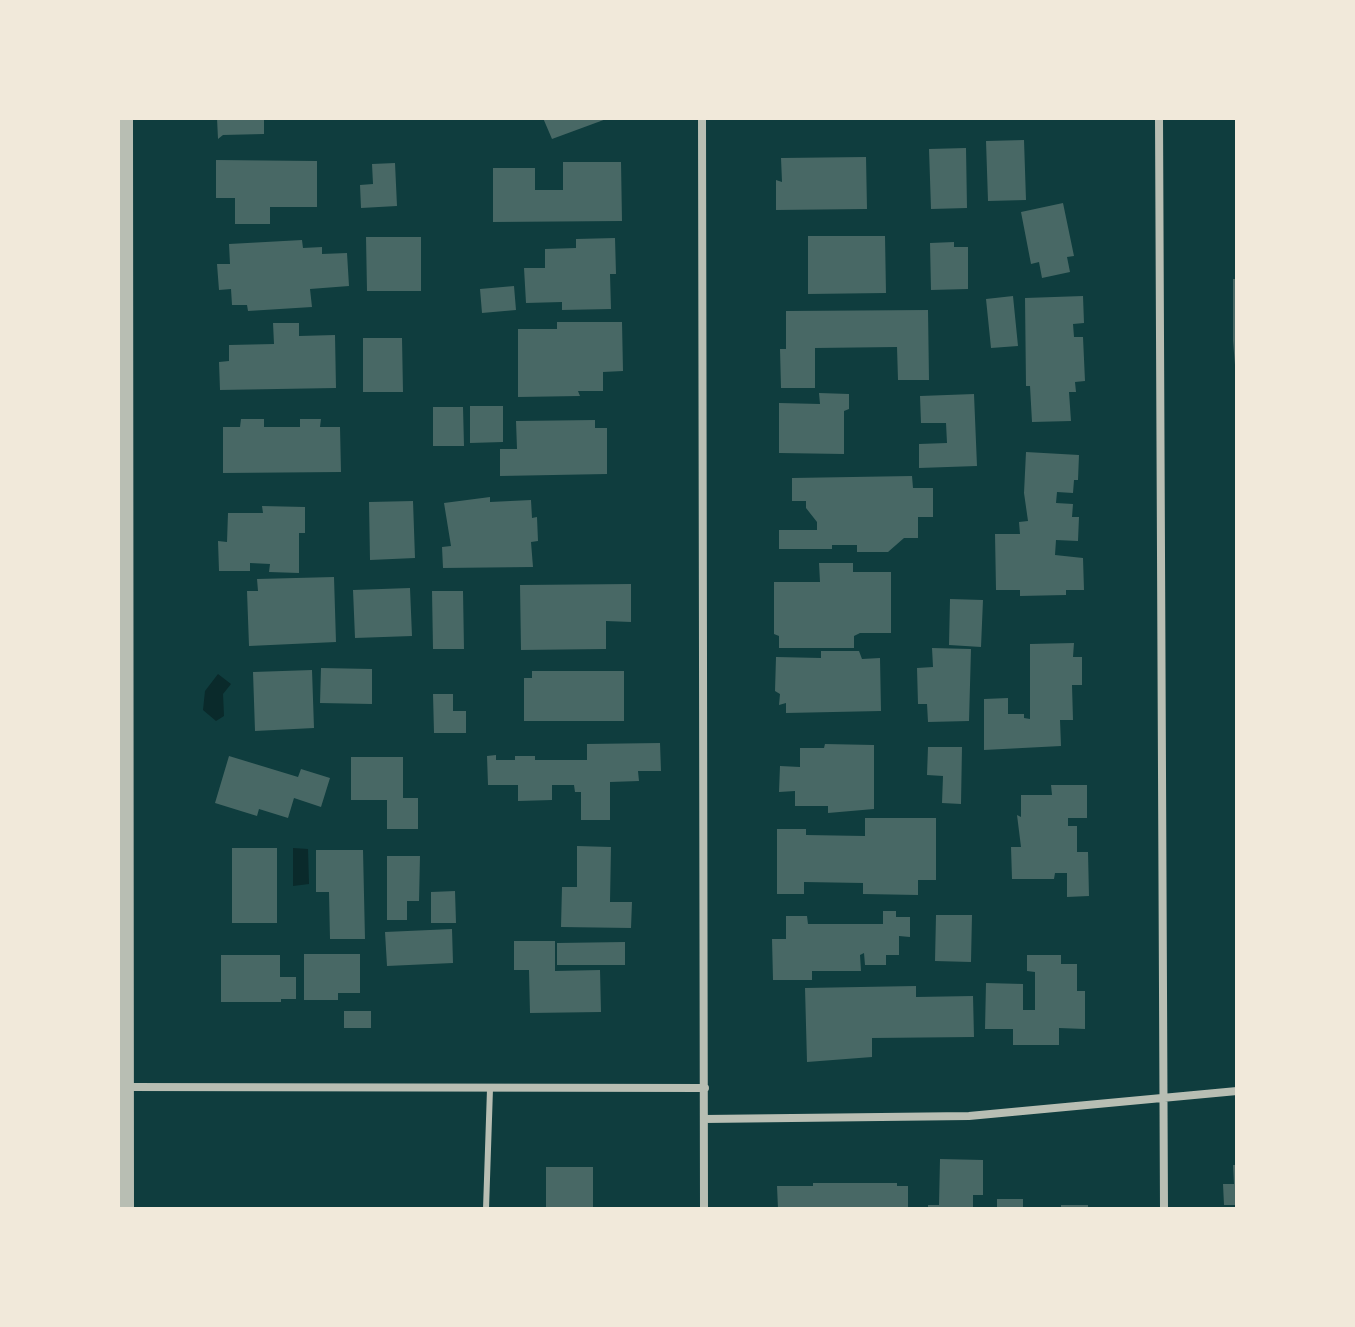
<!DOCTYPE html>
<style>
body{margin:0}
#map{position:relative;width:1355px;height:1327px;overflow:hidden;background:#0f3d3e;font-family:"Fira Sans",sans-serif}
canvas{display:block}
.frame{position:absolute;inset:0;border:120px solid #f1e9da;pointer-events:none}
</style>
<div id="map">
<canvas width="1355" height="1327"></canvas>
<div class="frame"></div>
</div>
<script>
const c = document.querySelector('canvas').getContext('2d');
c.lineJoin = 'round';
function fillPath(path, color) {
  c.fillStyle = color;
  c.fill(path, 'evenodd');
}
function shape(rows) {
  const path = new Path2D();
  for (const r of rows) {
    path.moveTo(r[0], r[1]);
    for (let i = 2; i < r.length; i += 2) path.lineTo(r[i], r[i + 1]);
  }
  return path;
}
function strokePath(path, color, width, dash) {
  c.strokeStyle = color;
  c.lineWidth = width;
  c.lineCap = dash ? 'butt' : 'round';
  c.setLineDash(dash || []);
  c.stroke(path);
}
const water = shape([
 [218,674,231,684,223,694,224,716,216,721,203,710,205,691],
 [293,848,308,849,309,884,293,886]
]);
const building = shape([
 [217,118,264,118,264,134,223,135,218,139],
 [543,118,609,118,552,139],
 [1024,140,1026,200,988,201,986,141],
 [966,148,967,208,931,209,929,149],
 [866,157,867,209,776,210,776,180,782,182,781,158],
 [216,160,317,161,317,207,270,207,270,224,235,224,235,198,216,198],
 [563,162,621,162,622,221,493,222,493,168,535,168,535,190,563,190],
 [395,163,397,206,361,208,360,185,373,184,372,164],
 [1063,203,1074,256,1067,257,1070,272,1042,278,1039,262,1031,264,1021,212],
 [808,236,885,236,886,293,808,294],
 [366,237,421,237,421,291,367,291],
 [615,238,616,274,610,274,611,309,562,310,562,302,526,303,524,268,545,268,545,249,576,248,576,239],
 [302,240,303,248,322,247,322,254,347,253,349,286,310,289,312,307,248,311,247,305,232,305,231,289,219,290,217,264,230,264,229,244],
 [954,242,954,247,968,247,968,289,931,290,930,243],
 [1233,279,1237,279,1235,365,1233,341],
 [514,286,516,310,482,313,480,289],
 [1013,296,1018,346,991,348,986,299],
 [1083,296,1084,323,1073,324,1074,337,1083,337,1085,381,1075,382,1076,392,1069,392,1071,421,1032,422,1030,386,1026,386,1025,298],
 [928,310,929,380,898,380,897,347,815,348,815,388,781,388,780,349,786,349,786,311],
 [557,322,622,322,623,371,603,372,603,391,578,391,580,396,518,397,518,329,557,329],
 [273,323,299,323,299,336,335,335,336,388,220,390,219,362,229,361,229,345,274,344],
 [363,338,402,338,403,392,363,392],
 [819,393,849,394,849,409,844,411,844,454,779,453,779,403,820,404],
 [974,394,977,466,919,468,919,444,947,443,946,423,921,423,920,396],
 [470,406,503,406,503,442,470,443],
 [433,407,463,407,464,446,433,446],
 [241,419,264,419,264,427,300,427,300,419,321,419,320,427,340,427,341,472,223,473,223,427,240,427],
 [595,420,595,428,607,428,607,474,500,476,500,449,517,449,516,421],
 [1026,452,1079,455,1078,480,1074,480,1073,493,1057,492,1056,503,1073,504,1072,517,1079,517,1078,541,1056,540,1055,555,1083,558,1084,590,1066,590,1066,595,1020,596,1020,590,996,590,995,534,1020,534,1019,522,1028,521,1024,493],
 [912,476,913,488,933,488,933,517,918,517,918,538,904,538,888,552,857,552,857,545,832,545,832,549,779,549,779,530,817,530,817,522,806,508,806,501,792,501,792,478],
 [490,497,490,502,531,500,532,518,537,517,538,541,531,542,533,567,443,568,442,547,451,546,444,503],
 [413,501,415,558,370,560,369,502],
 [262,506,305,507,305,533,299,533,299,573,269,572,270,564,250,563,250,571,219,571,218,541,227,542,228,513,263,513],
 [819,563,853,563,853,572,891,572,891,633,860,633,854,636,854,648,779,648,779,636,774,634,774,582,820,582],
 [334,577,336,642,249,646,247,591,258,591,257,579],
 [631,584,631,622,606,621,606,649,521,650,520,585],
 [410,588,412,636,355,638,353,590],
 [432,591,463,591,464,649,433,649],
 [950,599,983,600,981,647,949,645],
 [1074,643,1073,657,1082,657,1082,685,1072,685,1073,720,1060,720,1061,746,984,750,984,699,1008,698,1008,714,1024,714,1024,718,1030,719,1030,644],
 [932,648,971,649,969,721,928,722,927,704,918,704,917,668,933,667],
 [821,651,859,651,862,659,880,658,881,711,786,713,786,703,779,705,780,694,775,691,776,657,821,658],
 [321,668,372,669,372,704,320,703],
 [312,670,314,728,255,731,253,672],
 [532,671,624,671,624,721,524,721,524,678,532,678],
 [433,694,453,694,453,711,466,711,466,733,434,733],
 [660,743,661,771,638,771,639,781,610,782,610,820,581,820,581,792,575,792,574,785,552,785,552,800,518,801,518,785,488,785,487,756,496,755,496,760,515,760,515,756,535,756,535,760,587,760,587,744],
 [825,744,874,745,874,809,828,813,828,806,795,806,795,791,779,792,780,766,800,767,800,748,824,748],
 [928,747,962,747,961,804,942,803,943,776,927,775],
 [229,756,298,777,301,769,330,778,321,807,294,798,288,818,259,809,257,816,215,803],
 [351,757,403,757,403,798,418,798,418,829,387,829,387,800,351,800],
 [1051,785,1087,785,1087,818,1068,818,1068,826,1077,826,1077,852,1088,852,1089,896,1067,897,1067,873,1055,873,1054,879,1012,879,1011,847,1021,847,1017,815,1021,817,1021,795,1052,795],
 [865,818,936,818,936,880,918,880,918,895,863,894,863,883,804,882,804,894,777,894,777,829,806,829,806,835,865,836],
 [577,846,611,847,610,902,632,902,631,928,561,927,562,887,577,887],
 [232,848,277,848,277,923,232,923],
 [316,850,363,850,365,939,330,939,329,892,316,892],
 [387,856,420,856,419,901,407,901,407,920,387,920],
 [455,891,456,923,431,923,431,892],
 [883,911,896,911,896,917,910,917,910,937,899,936,899,955,886,955,886,965,865,965,864,953,860,955,861,971,812,971,812,980,773,980,772,939,786,939,786,916,807,916,808,924,883,924],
 [936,915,972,915,971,962,935,961],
 [452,929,453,963,387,966,385,932],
 [514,941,555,941,555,971,600,970,601,1012,530,1013,529,970,514,970],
 [625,942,625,965,557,965,557,943],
 [304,954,360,954,360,993,338,993,338,1000,304,1000],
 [221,955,280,955,280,977,296,977,296,999,281,999,281,1002,221,1002],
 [1027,955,1061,955,1061,964,1077,964,1077,991,1085,991,1085,1029,1059,1028,1059,1045,1013,1045,1013,1029,985,1029,986,983,1023,984,1023,1010,1035,1010,1035,972,1027,971],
 [916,986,916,997,973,996,974,1037,872,1038,872,1057,807,1062,805,988],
 [344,1011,371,1011,371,1028,344,1028],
 [940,1159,983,1160,983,1195,973,1195,973,1209,928,1209,928,1205,939,1205],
 [1233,1165,1237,1165,1237,1205,1224,1205,1223,1184,1234,1184],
 [546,1167,593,1167,593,1209,546,1209],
 [813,1183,897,1183,897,1186,908,1186,908,1209,778,1209,777,1186,813,1186],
 [997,1199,1023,1199,1023,1209,997,1209],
 [1061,1205,1088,1205,1088,1209,1061,1209]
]);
const service = shape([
 [486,1209,490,1089]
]);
const minor = shape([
 [702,118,704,1209],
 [1159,118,1164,1209],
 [127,1087,705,1088],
 [704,1119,969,1116,1237,1091]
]);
const tertiary = shape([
 [126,118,127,1209]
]);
fillPath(water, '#0a2a2b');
fillPath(building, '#486865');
strokePath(service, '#b8beb3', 6);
strokePath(minor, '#b8beb3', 8);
strokePath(tertiary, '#b8beb3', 14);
</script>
